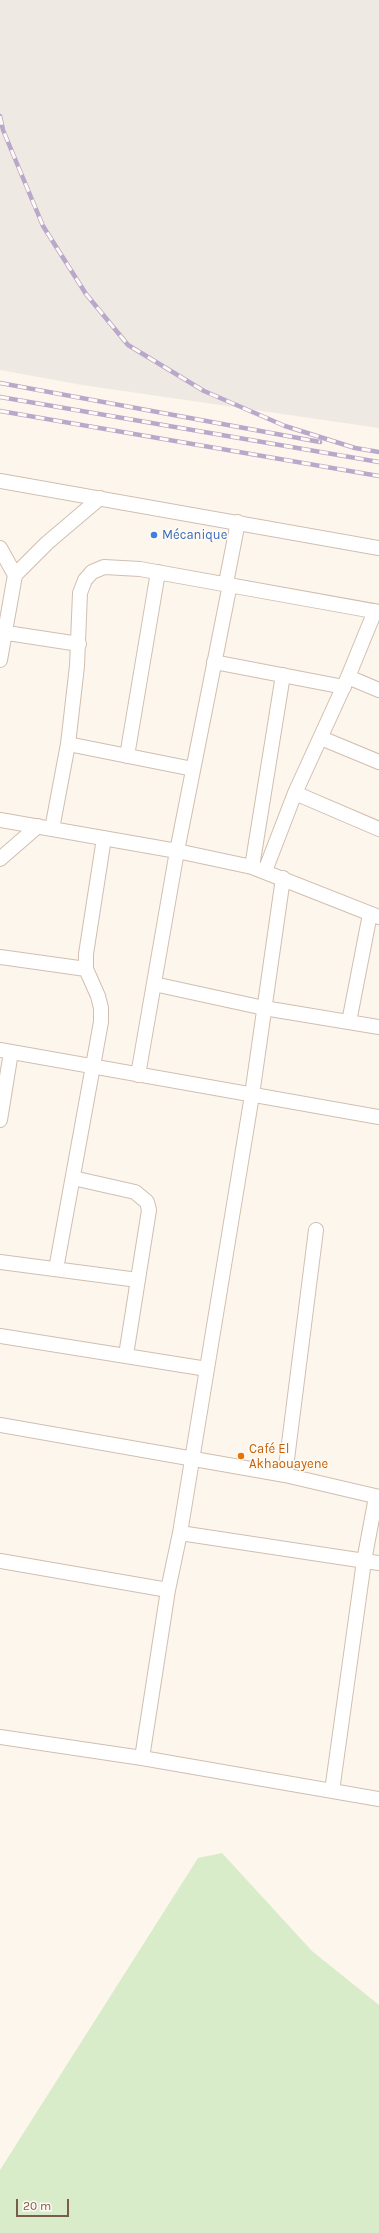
<!DOCTYPE html>
<meta charset="utf-8">
<style>
body{margin:0}
#map{position:relative;width:379px;height:2233px;overflow:hidden;background:#fdf6ec;font-family:Karla,sans-serif}
canvas{display:block}
.scale{position:absolute;left:16px;top:2199px;width:53px;height:18px;box-sizing:border-box;border:2px solid #7a5c4d;border-top:0;padding-left:5px;font-size:12px;line-height:14px;white-space:nowrap;color:#7a5c4d;-webkit-text-stroke:3px #fffaf3;paint-order:stroke}
</style>
<div id="map">
<canvas width="379" height="2233"></canvas>
<div class="scale">20 m</div>
</div>
<script>
const c = document.querySelector('canvas').getContext('2d');
c.lineJoin = 'round';
function fillPath(path, color) {
  c.fillStyle = color;
  c.fill(path, 'evenodd');
}
function shape(rows) {
  const path = new Path2D();
  for (const r of rows) {
    path.moveTo(r[0], r[1]);
    for (let i = 2; i < r.length; i += 2) path.lineTo(r[i], r[i + 1]);
  }
  return path;
}
function strokePath(path, color, width, dash) {
  c.strokeStyle = color;
  c.lineWidth = width;
  c.lineCap = dash ? 'butt' : 'round';
  c.setLineDash(dash || []);
  c.stroke(path);
}
function label(font, color, halo, rows, align = 'center') {
  c.font = font + ' Karla,sans-serif';
  c.lineWidth = 3;
  c.setLineDash([]);
  c.textBaseline = 'middle';
  c.strokeStyle = halo;
  c.fillStyle = color;
  for (const [text, x, y, turn = 0] of rows) {
    c.save();
    c.translate(x, y);
    c.rotate((+turn || 0) * Math.PI / 180);
    c.textAlign = isNaN(turn) ? turn : align;
    if (halo) c.strokeText(text, 0, 0);
    c.fillText(text, 0, 0);
    c.restore();
  }
}
const industrial = shape([
 [0,0,379,0,379,428,82,385,0,370]
]);
const green = shape([
 [222,1853,312,1951,379,2005,379,2233,0,2233,0,2170,198,1858]
]);
const street = shape([
 [0,481,379,548],
 [0,548,15,575],
 [226,583,238,522],
 [0,632,79,644],
 [0,660,15,575,47,543,100,498],
 [214,662,344,687],
 [348,677,379,690],
 [321,738,379,762],
 [68,744,193,769],
 [127,756,158,572],
 [295,793,379,829],
 [0,820,177,851,252,867,379,917],
 [52,829,68,744,77,666,80,593,85,580,92,572,104,567,140,569,379,612],
 [0,859,38,826],
 [252,867,283,675],
 [265,871,295,793,348,677,375,611],
 [0,957,86,969],
 [154,984,264,1008,379,1027],
 [349,1022,370,914],
 [0,1050,379,1117],
 [138,1075,177,851,230,584],
 [0,1120,11,1052],
 [73,1178,135,1192,147,1202,149,1210,126,1355],
 [0,1262,138,1280],
 [56,1269,101,1022,101,1008,98,996,86,969,86,954,104,838],
 [0,1336,207,1369],
 [0,1425,285,1475,379,1497],
 [285,1475,316,1230],
 [180,1533,379,1563],
 [0,1561,168,1590],
 [0,1737,142,1758,379,1799],
 [142,1758,168,1590,180,1533,252,1095,283,878],
 [332,1791,364,1561,376,1497]
]);
const rail = shape([
 [0,116,3,130,43,226,86,294,128,345,204,391,285,426,355,448,379,452],
 [0,383,320,442],
 [0,397,379,462],
 [0,411,379,476]
]);
const markers = [
 [154,535,4,"#3f7fe0"],
 [241,1456,4,"#e8710a"]
];
const shopNames = [
 ["Mécanique",162,535]
];
const foodNames = [
 ["Café El",249,1449],
 ["Akhaouayene",249,1464]
];
fillPath(industrial, '#efe9e4');
fillPath(green, '#d8ecc9');
strokePath(street, '#d1beb0', 16);
strokePath(street, '#fff', 14);
strokePath(rail, '#b9a8c9', 4.5);
strokePath(rail, '#fffaf3', 3, [9]);
for (const [x, y, r, color] of markers) {
  const dot = new Path2D();
  dot.arc(x, y, r, 0, 2 * Math.PI);
  c.fillStyle = color;
  c.fill(dot);
  strokePath(dot, '#fffaf3', 1.5);
}
label('13px', '#366cbe', '#fffaf3', shopNames, 'left');
label('13px', '#c56008', '#fffaf3', foodNames, 'left');
</script>
